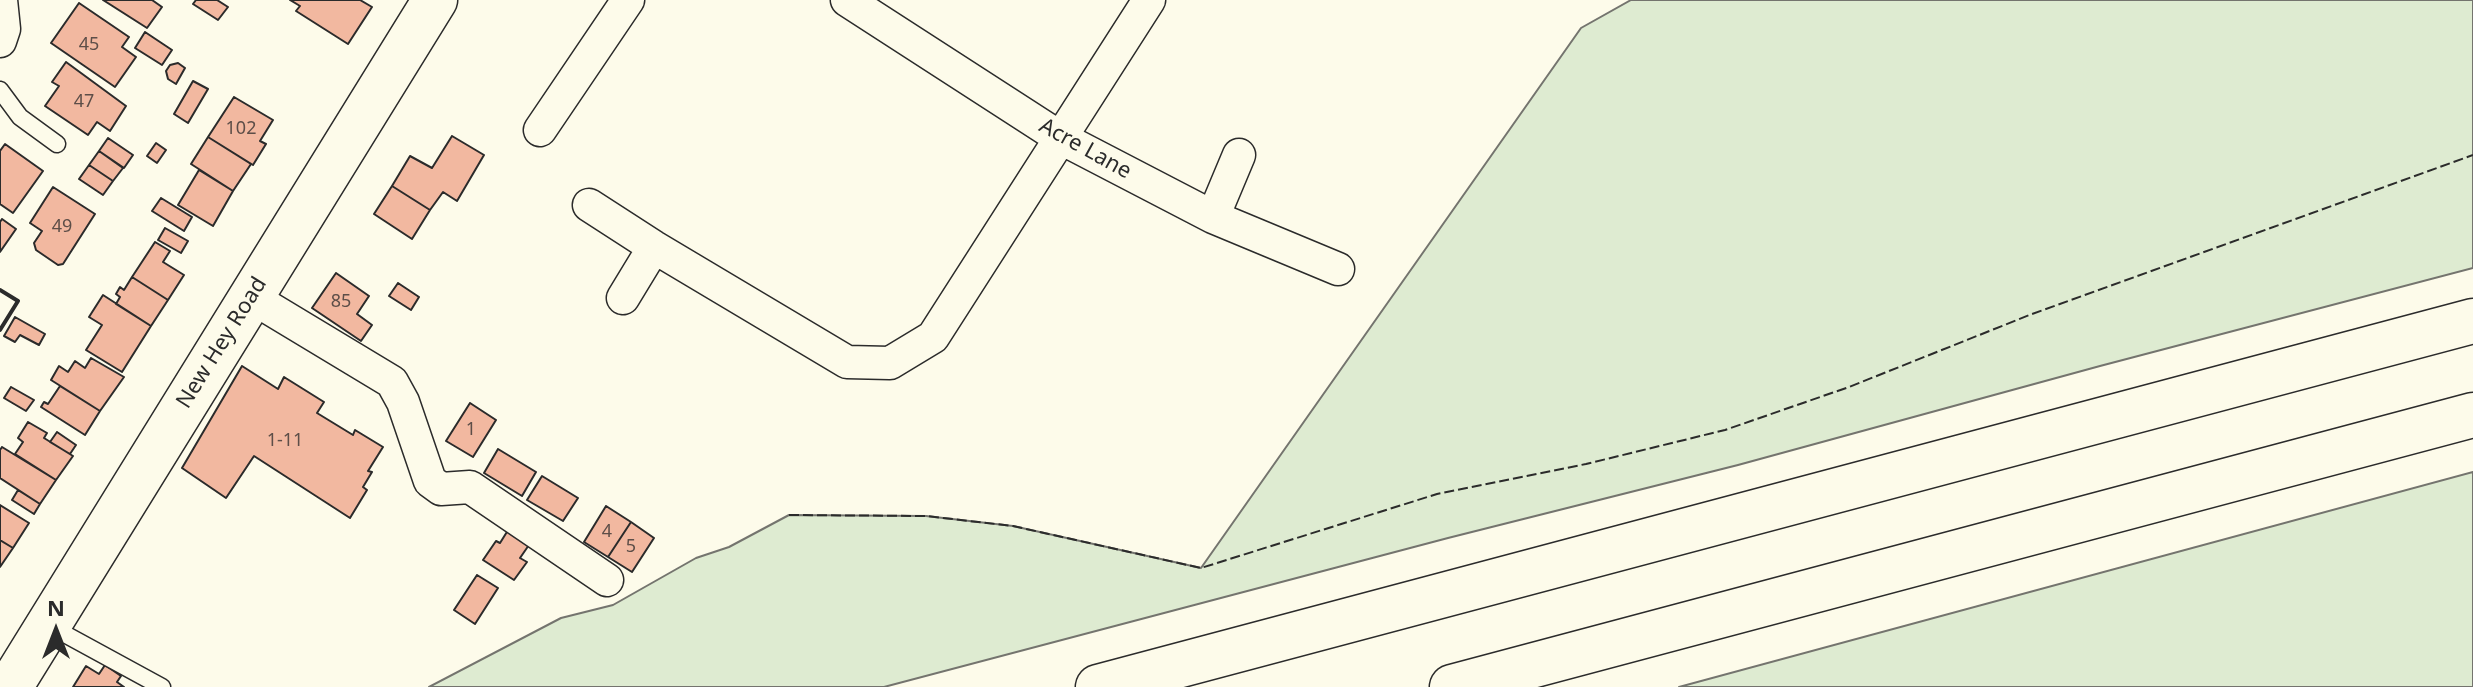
<!DOCTYPE html>
<style>
body{margin:0}
#map{position:relative;width:2473px;height:687px;overflow:hidden;background:#fdfbea;font-family:"Noto Sans",sans-serif}
canvas{display:block}
.north{position:absolute;left:16px;top:591px;width:80px;height:80px;-webkit-text-stroke:6px #fdfbea;paint-order:stroke;rotate:0deg;font-size:22px;font-weight:700;line-height:32px;text-align:center;color:#2b2b2b}
.north::after{content:'';display:block;margin:auto;width:28px;height:36px;background:#2b2b2b;clip-path:polygon(50% 0,100% 100%,50% 72%,0 100%)}
</style>
<div id="map">
<canvas width="2473" height="687"></canvas>
<div class="north">N</div>
</div>
<script>
const c = document.querySelector('canvas').getContext('2d');
c.lineJoin = 'round';
function fillPath(path, color) {
  c.fillStyle = color;
  c.fill(path, 'evenodd');
}
function shape(rows) {
  const path = new Path2D();
  for (const r of rows) {
    path.moveTo(r[0], r[1]);
    for (let i = 2; i < r.length; i += 2) path.lineTo(r[i], r[i + 1]);
  }
  return path;
}
function strokePath(path, color, width, dash) {
  c.strokeStyle = color;
  c.lineWidth = width;
  c.lineCap = dash ? 'butt' : 'round';
  c.setLineDash(dash || []);
  c.stroke(path);
}
function label(font, color, halo, rows, align = 'center') {
  c.font = font + ' "Noto Sans",sans-serif';
  c.lineWidth = 6;
  c.setLineDash([]);
  c.textBaseline = 'middle';
  c.strokeStyle = halo;
  c.fillStyle = color;
  for (const [text, x, y, turn = 0] of rows) {
    c.save();
    c.translate(x, y);
    c.rotate((+turn || 0) * Math.PI / 180);
    c.textAlign = isNaN(turn) ? turn : align;
    if (halo) c.strokeText(text, 0, 0);
    c.fillText(text, 0, 0);
    c.restore();
  }
}
const green = shape([
 [1631,0,2473,0,2473,268,2100,366,1738,465,1448,538,884,687,429,687,561,618,613,605,696,558,729,547,789,515,926,516,1013,526,1201,568,1581,28,1631,0],
 [2473,472,2473,687,1679,687,2473,472]
]);
const building = shape([
 [103,0,152,0,162,7,147,28,103,0],
 [196,0,217,0,228,7,218,20,193,4,196,0],
 [290,0,360,0,372,7,348,44,296,11,300,6,290,0],
 [79,3,129,37,122,47,136,57,115,87,51,43,79,3],
 [145,32,172,50,162,65,135,48,145,32],
 [66,62,126,106,110,131,97,122,88,135,45,106,59,86,52,82,66,62],
 [178,63,185,68,176,84,168,79,166,71,170,65,178,63],
 [193,81,208,89,188,123,174,114,193,81],
 [234,97,273,120,260,141,266,144,253,165,208,137,234,97],
 [452,136,484,155,457,201,443,192,430,210,392,186,410,156,432,168,452,136],
 [208,137,251,164,233,191,191,164,208,137],
 [108,138,133,155,124,168,99,151,108,138],
 [156,143,166,150,157,163,147,156,156,143],
 [5,144,43,171,13,213,0,204,0,151,5,144],
 [99,151,123,168,113,181,89,165,99,151],
 [89,165,113,181,103,195,79,179,89,165],
 [199,170,233,191,213,226,178,205,199,170],
 [392,186,430,210,412,239,374,214,392,186],
 [53,187,95,214,63,264,58,265,36,250,34,243,42,231,30,223,53,187],
 [161,198,192,217,184,231,152,211,161,198],
 [2,219,16,229,0,252,0,222,2,219],
 [165,228,188,241,181,253,158,240,165,228],
 [155,242,170,251,163,262,184,275,168,300,132,277,155,242],
 [336,273,369,296,357,314,372,325,361,341,312,308,336,273],
 [132,277,168,300,151,326,116,304,120,297,116,294,120,287,124,290,132,277],
 [398,283,419,297,411,310,389,296,398,283],
 [103,295,151,326,122,372,86,350,102,325,89,317,103,295],
 [15,317,45,334,39,345,20,335,15,342,4,336,15,317],
 [91,358,124,377,100,411,51,380,59,366,68,372,75,361,85,368,91,358],
 [242,366,278,389,284,377,324,402,317,413,353,435,355,430,383,447,368,471,372,472,363,487,367,490,350,518,254,456,226,498,182,468,242,366],
 [60,386,100,411,85,435,41,407,44,402,48,404,60,386],
 [11,387,34,400,26,411,4,398,11,387],
 [470,403,496,420,473,457,446,441,470,403],
 [28,422,47,433,44,438,73,456,56,480,15,454,23,442,18,438,28,422],
 [57,432,76,445,70,454,50,442,57,432],
 [2,447,56,480,40,504,0,478,0,450,2,447],
 [498,449,536,472,522,496,484,473,498,449],
 [542,476,578,498,563,521,527,500,542,476],
 [18,490,40,504,34,514,12,500,18,490],
 [0,505,29,523,13,548,0,540,0,505],
 [606,506,631,522,608,557,584,542,606,506],
 [631,522,654,538,632,572,608,557,631,522],
 [510,527,531,542,520,558,527,562,514,580,483,560,496,541,500,543,510,527],
 [0,540,13,548,0,567,0,540],
 [477,575,498,588,475,624,454,610,477,575],
 [105,665,121,676,117,682,124,687,73,687,86,666,99,674,105,665]
]);
const service = shape([
 [0,90,20,117,57,144],
 [50,626,162,687]
]);
const minor = shape([
 [847,0,1059,137,1213,217,1338,269],
 [0,41,4,29,1,0],
 [540,130,628,0],
 [589,205,654,247,847,362,890,363,933,337,1149,0],
 [1213,217,1239,155],
 [251,297,392,382,403,402,430,481,441,489,470,487,607,580],
 [623,298,654,247]
]);
const primary = shape([
 [10,687,435,0]
]);
const motorway = shape([
 [1098,687,2473,321],
 [1452,687,2473,415]
]);
const fence = shape([
 [789,515,926,516,1013,526,1201,568,1437,494,1586,464,1725,430,1849,387,2032,314,2473,155]
]);
const wall = shape([
 [0,290,18,301,0,330]
]);
const numberNames = [
 ["45",89,45],
 ["47",84,102],
 ["102",241,129],
 ["49",62,227],
 ["85",341,302],
 ["1",471,430],
 ["1-11",285,441],
 ["4",607,532],
 ["5",631,547]
];
const streetNames = [
 ["Acre Lane",1085,149,29],
 ["New Hey Road",222,343,-58]
];
fillPath(green, '#deebd1');
strokePath(green, '#74746e', 2);
fillPath(building, '#f2b8a0');
strokePath(building, '#2b2b2b', 2);
strokePath(service, '#2b2b2b', 19);
strokePath(minor, '#2b2b2b', 35);
strokePath(primary, '#2b2b2b', 47);
strokePath(motorway, '#2b2b2b', 47);
strokePath(service, '#fdfbea', 16);
strokePath(minor, '#fdfbea', 32);
strokePath(primary, '#fdfbea', 44);
strokePath(motorway, '#fdfbea', 44);
strokePath(fence, '#2b2b2b', 2, [10, 4]);
strokePath(wall, '#2b2b2b', 4);
label('18px', '#5d4e48', null, numberNames);
label('22px', '#2b2b2b', '#fdfbea', streetNames);
</script>
